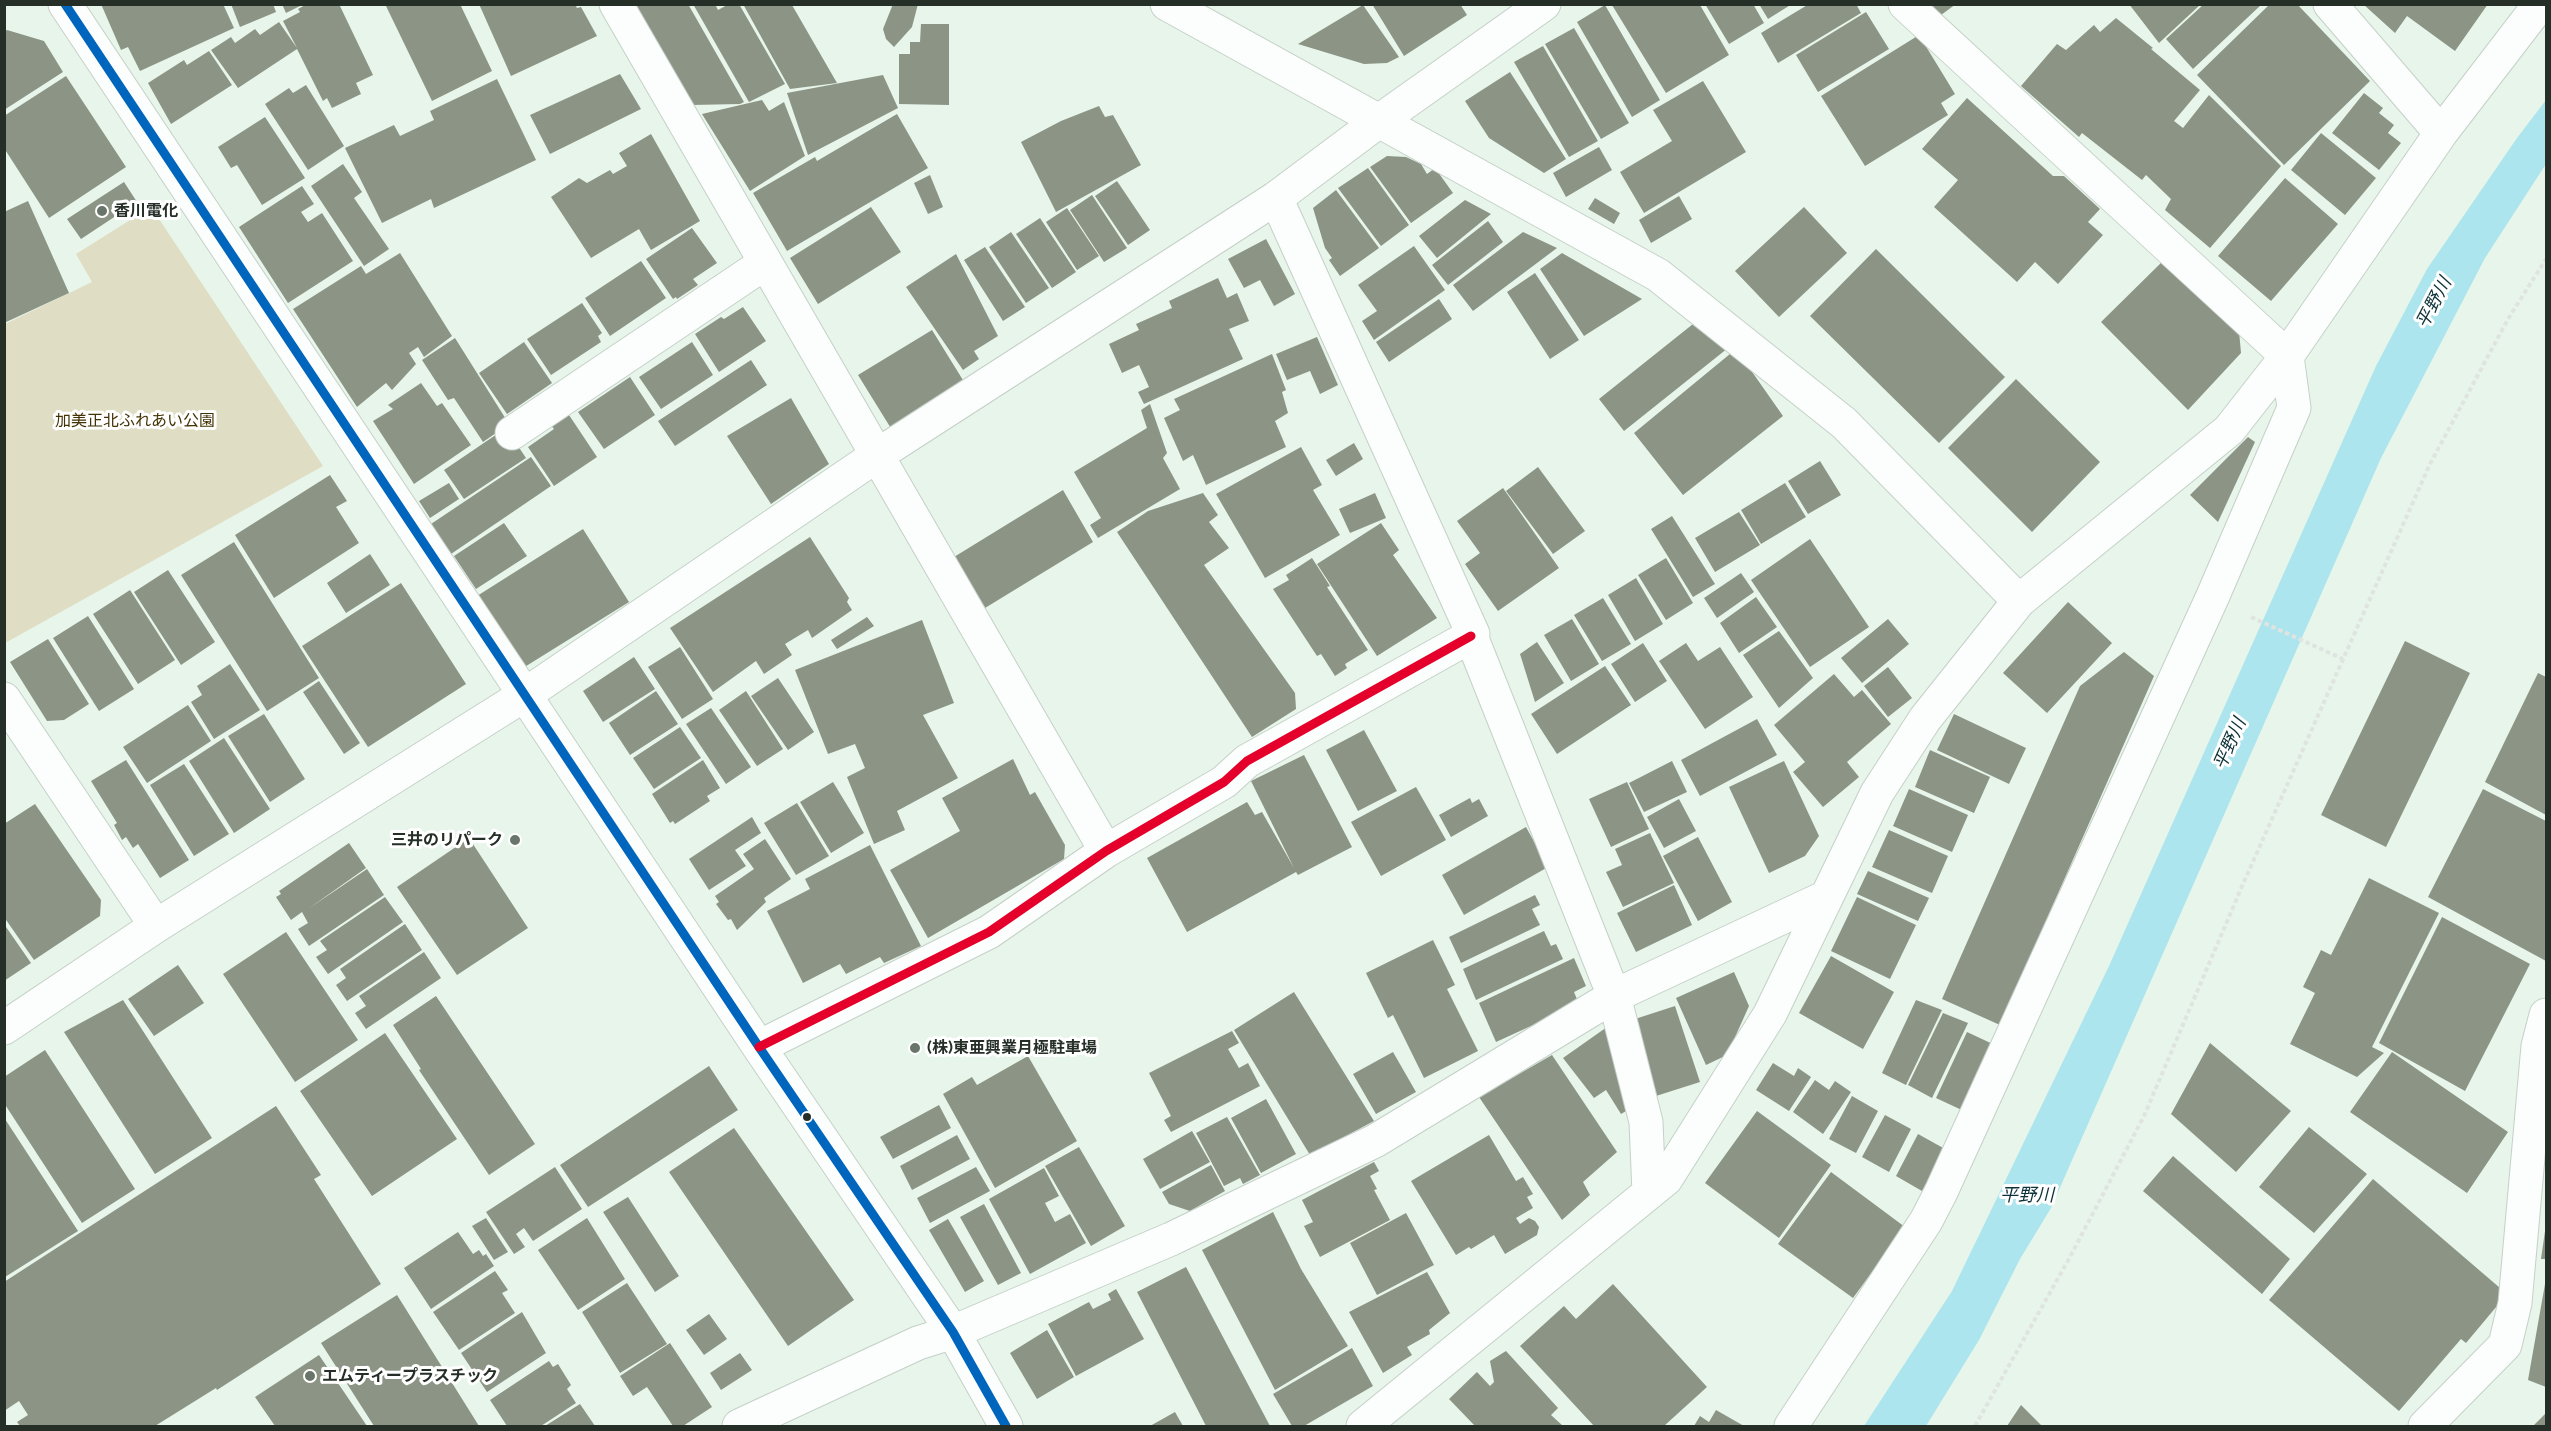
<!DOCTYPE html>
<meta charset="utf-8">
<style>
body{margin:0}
#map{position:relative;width:2551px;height:1431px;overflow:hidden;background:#e7f5ea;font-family:Raleway,sans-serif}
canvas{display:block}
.frame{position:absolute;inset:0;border:6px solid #252e27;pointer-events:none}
</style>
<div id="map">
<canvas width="2551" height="1431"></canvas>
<div class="frame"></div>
</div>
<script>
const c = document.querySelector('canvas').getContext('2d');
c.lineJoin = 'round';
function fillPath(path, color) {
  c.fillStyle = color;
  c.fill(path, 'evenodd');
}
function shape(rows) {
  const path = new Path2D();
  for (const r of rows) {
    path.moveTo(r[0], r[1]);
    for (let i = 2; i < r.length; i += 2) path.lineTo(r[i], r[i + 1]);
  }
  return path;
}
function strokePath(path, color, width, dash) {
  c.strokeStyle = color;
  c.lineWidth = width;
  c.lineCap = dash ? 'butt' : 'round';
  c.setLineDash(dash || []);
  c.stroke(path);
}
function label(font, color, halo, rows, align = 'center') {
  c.font = font + ' Raleway,"Noto Sans JP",sans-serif';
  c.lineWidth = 6;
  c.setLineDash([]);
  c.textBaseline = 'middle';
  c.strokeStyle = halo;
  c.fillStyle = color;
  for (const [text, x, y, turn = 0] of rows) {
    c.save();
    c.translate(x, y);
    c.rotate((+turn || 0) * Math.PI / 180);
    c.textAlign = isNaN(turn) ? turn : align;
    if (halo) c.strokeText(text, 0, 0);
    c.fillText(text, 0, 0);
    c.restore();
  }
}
const green = shape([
 [151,207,323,466,5,643,5,324,92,282,76,254]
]);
const water = shape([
 [2546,100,2546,164,2485,258,2381,458,2051,1208,2020,1259,1979,1340,1926,1426,1864,1426,1952,1291,2109,966,2376,366,2427,269,2517,138]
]);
const building = shape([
 [101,4,223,4,234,28,140,71,128,47,121,50],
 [231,4,273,4,276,12,240,27],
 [282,4,304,4,286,13],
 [307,4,339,4,373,75,356,83,361,94,332,108,327,98,323,101,297,49,238,88,211,50,231,37,235,43,255,29,260,35,279,22,297,48,283,21,300,12,298,9],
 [388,4,460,4,492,71,432,101,386,6],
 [479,4,575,4,577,8,581,7,597,36,511,76],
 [632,4,688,4,744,102,740,104,691,105],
 [693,4,715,4,718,10,729,4,739,4,785,84,749,102],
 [743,4,792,5,837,83,790,89],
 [893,4,918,4,912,27,894,47,886,39,883,29],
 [1372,4,1460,4,1467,15,1404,56],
 [1705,4,1753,4,1764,23,1729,44],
 [1759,4,1792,4,1768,19],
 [1809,4,1856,4,1861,13,1778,63,1761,33],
 [1931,4,1956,4,1941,15],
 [2129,4,2201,4,2159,43],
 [2204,4,2262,4,2193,69,2166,39],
 [2270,4,2297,4,2370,81,2284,165,2197,75],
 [2363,4,2488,4,2455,51,2407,16,2395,33],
 [1363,5,1399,57,1387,63,1364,64,1298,44],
 [1605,5,1660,100,1632,117,1577,22],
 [1612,5,1700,5,1729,55,1666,93],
 [1866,12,1889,49,1818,92,1796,55],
 [2116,18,2153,48,2151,49,2200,90,2174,121,2183,128,2209,95,2281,166,2210,248,2165,210,2171,199,2146,175,2142,180,2082,133,2079,137,2021,86,2057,44,2066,50,2094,25,2100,32],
 [921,24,949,24,949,105,899,104,899,54,910,54,910,42,920,42],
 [1574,28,1629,123,1601,139,1545,44],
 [7,30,44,41,63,72,4,110,4,32],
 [1919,35,1955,94,1941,103,1948,115,1865,166,1821,96],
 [1543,46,1598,141,1569,157,1514,62],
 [209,51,232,85,171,124,148,83,184,60,187,65],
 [1510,72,1566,159,1544,173,1489,138,1465,101],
 [620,74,641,109,550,154,530,115],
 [883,75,898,108,808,155,787,93],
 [66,76,126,167,49,218,4,148,4,116],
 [497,79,536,160,434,208,431,199,382,223,345,148,394,125,400,136,434,120,430,111],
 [1703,81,1746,152,1644,213,1620,172,1672,141,1653,110],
 [306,85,344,146,308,170,265,104,289,88,293,93],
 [2364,93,2383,108,2379,113,2394,125,2388,133,2401,143,2379,170,2332,133],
 [1967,98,2053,176,2064,176,2100,209,2088,222,2103,235,2058,284,2035,262,2017,282,1934,207,1958,180,1922,149],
 [762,100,769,111,784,102,805,156,750,191,702,114],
 [1099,106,1105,117,1113,115,1141,165,1056,212,1021,142,1061,121],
 [897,114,928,168,787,251,753,193,815,157,817,161],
 [265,117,305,178,262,205,237,165,231,168,218,147],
 [2321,133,2376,178,2345,215,2291,170],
 [651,134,700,221,651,250,639,229,591,258,551,197,579,178,587,183,610,170,613,174,627,166,619,153],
 [1599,147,1612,170,1566,197,1553,173],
 [1387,156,1406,157,1421,164,1427,174,1435,168,1453,193,1411,223,1370,167],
 [343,164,362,192,354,198,389,249,364,266,311,186],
 [1368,168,1409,225,1381,246,1338,188],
 [930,175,943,207,928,214,914,183],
 [2285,178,2338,224,2271,301,2218,256],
 [1117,181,1150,230,1128,245,1095,196],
 [124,182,137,202,81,239,67,219],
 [302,186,314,204,301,212,308,222,322,213,353,261,288,303,239,227],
 [1336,190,1379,248,1340,276,1329,260,1332,258,1325,248,1313,208],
 [1092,195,1127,248,1104,262,1070,210],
 [1679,196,1692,219,1651,243,1639,220],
 [1595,198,1620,213,1614,224,1588,209],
 [1465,200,1491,214,1437,258,1419,236],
 [28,201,69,293,4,323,4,212],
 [871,207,901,252,818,304,790,258],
 [1804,207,1847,253,1779,317,1735,271],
 [1067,208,1099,256,1077,270,1046,222],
 [1040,218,1076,272,1052,288,1016,234],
 [1488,221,1503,242,1448,285,1432,265],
 [692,228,717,263,693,279,698,285,677,299,676,297,673,299,646,259],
 [1011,232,1049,288,1026,303,989,247],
 [1523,232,1557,248,1473,311,1453,285],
 [1266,239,1295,294,1274,306,1260,280,1244,288,1228,259],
 [1414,246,1445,290,1374,340,1362,321,1377,311,1358,285],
 [985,247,1025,307,1003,321,964,260],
 [1876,249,2005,377,1939,443,1810,316],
 [400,253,452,336,424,357,418,347,409,353,416,364,392,390,386,383,357,407,293,309,361,266,366,274],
 [1562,253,1642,299,1584,336,1540,269],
 [956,254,998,336,974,351,979,359,963,370,906,287],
 [2165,259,2239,331,2241,353,2188,410,2101,322],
 [641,261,666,298,610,336,585,298],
 [1535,273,1579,340,1550,359,1507,292],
 [1218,278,1227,298,1237,293,1249,321,1229,329,1243,359,1144,404,1138,392,1149,387,1139,365,1122,373,1109,344,1139,330,1136,324,1172,308,1169,301],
 [1439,299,1452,319,1389,362,1376,342],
 [582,303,602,333,598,336,601,342,551,375,527,339],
 [743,307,766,341,719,372,695,334,721,317,724,319],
 [1693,324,1728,348,1624,431,1599,399],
 [932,330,966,385,892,430,858,375],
 [1317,337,1338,385,1320,394,1310,371,1287,380,1276,354],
 [455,338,509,424,483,442,454,398,448,400,422,360],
 [524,342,552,383,507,414,479,373],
 [692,342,713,375,661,409,639,377],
 [1736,349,1783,416,1683,495,1634,433],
 [1272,354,1286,390,1282,392,1288,413,1275,421,1286,447,1206,485,1193,455,1183,461,1164,418,1180,410,1174,399],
 [751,360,767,385,675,446,658,421],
 [630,377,655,415,604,449,578,412],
 [2016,379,2100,462,2032,532,1948,448],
 [421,383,437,406,442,403,471,445,414,484,373,421,393,409,388,405],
 [791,398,829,464,771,504,727,436],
 [1150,404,1167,453,1163,458,1180,489,1098,538,1090,525,1101,518,1074,472,1147,428,1141,410],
 [567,412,597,457,554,486,528,447,554,429,550,424],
 [506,428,526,458,464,499,444,470],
 [2248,437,2255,442,2218,522,2190,495],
 [1354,443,1363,459,1336,476,1326,460],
 [1301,447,1322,485,1313,490,1340,535,1265,578,1216,494],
 [531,457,551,486,451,554,431,524],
 [1820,461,1841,495,1808,514,1788,481],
 [1538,467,1585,531,1553,554,1506,491],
 [330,475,347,501,336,507,359,543,274,598,235,535],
 [449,483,459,499,430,518,419,501],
 [1785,483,1806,517,1761,544,1741,510],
 [1503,488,1559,568,1498,611,1465,564,1480,553,1457,521],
 [1063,490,1093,542,985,608,954,557],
 [1203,493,1218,515,1209,522,1229,548,1204,565,1295,693,1296,709,1252,737,1117,532,1148,511],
 [1375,493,1386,518,1350,533,1339,509],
 [1739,512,1760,545,1715,572,1695,538],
 [1672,516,1715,584,1693,597,1651,529],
 [504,523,527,556,476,589,454,556],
 [1381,523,1399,550,1393,555,1437,618,1377,656,1317,564],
 [583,529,629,602,523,668,477,596],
 [810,537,849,598,847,602,852,610,812,638,808,630,785,644,792,655,764,674,756,661,713,692,670,628],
 [1810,539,1869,627,1810,667,1751,580],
 [234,542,319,678,267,711,181,575],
 [370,554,390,585,346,613,327,583],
 [1312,558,1330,586,1327,587,1368,650,1345,664,1347,668,1335,676,1321,654,1317,656,1273,589,1289,580,1286,575],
 [1666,558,1693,603,1666,620,1638,575],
 [168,570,215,642,181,665,134,592],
 [1741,573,1754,592,1717,618,1704,598],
 [1636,578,1663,624,1635,641,1608,595],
 [401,583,466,684,368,747,302,646],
 [130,590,175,660,138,684,93,614],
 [1756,597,1777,627,1739,653,1720,623],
 [1603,598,1631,644,1602,661,1574,615],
 [2068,602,2112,643,2047,713,2003,673],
 [88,616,134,689,99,711,53,638],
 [867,617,874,626,837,649,831,640],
 [1572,619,1599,664,1571,681,1544,635],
 [1888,619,1909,644,1862,683,1841,658],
 [922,620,954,703,923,715,958,778,897,811,905,830,874,844,847,777,865,768,855,744,828,754,795,670],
 [1779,631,1813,678,1779,708,1743,655],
 [48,639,89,704,64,720,47,721,10,662],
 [2405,641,2470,673,2386,847,2321,815],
 [1537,642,1564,683,1535,702,1520,654],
 [1643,643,1667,681,1635,702,1611,664],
 [1686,643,1698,661,1720,647,1753,697,1705,729,1659,661],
 [680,647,713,699,682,719,648,667],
 [2124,652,2154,676,2000,1025,1942,999,2080,686],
 [634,657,655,689,603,722,583,691],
 [230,664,260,710,214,739,191,702,202,695,197,686],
 [1605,666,1631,705,1557,754,1531,714],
 [1888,667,1912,698,1888,717,1864,686],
 [2538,673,2546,677,2546,815,2485,782],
 [1834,674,1854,697,1862,690,1891,724,1847,762,1859,777,1823,807,1793,772,1805,762,1774,725],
 [778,678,814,732,788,750,751,696],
 [319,681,360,743,344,754,303,692],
 [656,691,678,724,630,755,609,723],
 [746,691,783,749,757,766,719,710],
 [188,705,211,741,147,783,123,747],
 [711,708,751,767,726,784,686,724],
 [264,714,305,779,270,802,228,736],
 [1954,714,2026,748,2009,784,1937,750],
 [1757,719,1777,755,1700,796,1681,760],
 [680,727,701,758,654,789,633,758],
 [1364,730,1397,791,1358,811,1326,750],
 [224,738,270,809,234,833,189,761],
 [1930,750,1990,777,1974,813,1915,787],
 [1304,755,1352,847,1298,875,1296,872,1187,932,1147,858,1247,802,1255,815,1262,812,1294,868,1251,781],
 [1013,759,1030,795,1035,792,1065,845,1064,859,928,938,890,870,960,831,942,798],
 [126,760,189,860,160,878,138,844,133,848,126,837,122,840,114,825,117,823,91,781],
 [703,760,720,788,707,796,710,801,675,824,673,821,670,823,652,794],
 [1672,761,1687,792,1644,812,1629,783],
 [1784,761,1819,836,1805,856,1769,873,1729,787],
 [184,764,229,834,194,856,150,785],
 [833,782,864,833,831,853,800,802],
 [1627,782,1649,829,1611,847,1589,799],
 [1416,787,1446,840,1381,876,1351,822],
 [1909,789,1968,815,1952,852,1893,826],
 [2483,789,2546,821,2546,961,2428,897],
 [1470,798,1472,803,1479,799,1488,816,1451,837,1439,815],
 [1679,799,1696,831,1664,848,1647,817],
 [797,803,829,856,796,875,764,823],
 [35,804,101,900,100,916,34,960,4,917,4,824],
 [752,817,761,833,735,850,746,866,709,890,689,859],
 [1526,827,1548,867,1464,915,1442,875],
 [1889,830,1948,856,1932,893,1872,867],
 [1650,833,1674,883,1623,907,1606,872,1622,865,1615,849],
 [1698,837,1732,902,1698,921,1663,856],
 [469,838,528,928,457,975,397,887],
 [765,839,791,879,764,898,766,902,737,930,731,919,728,920,716,904,719,902,715,896,754,869,743,854],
 [349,843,366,868,308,909,367,869,384,895,309,946,298,929,308,923,302,912,291,920,276,897,281,894,279,891],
 [870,845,921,946,884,963,880,957,846,974,840,964,803,983,767,911,810,889,805,879],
 [1868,871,1929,898,1918,921,1857,894],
 [2369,878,2439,913,2372,1047,2384,1053,2357,1077,2290,1044,2315,993,2303,987,2321,950,2331,955],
 [1674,885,1692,925,1636,952,1617,913],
 [1535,895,1540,905,1532,909,1540,925,1461,963,1449,937],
 [385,897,403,922,328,974,316,957,327,950,320,941],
 [1857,897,1916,925,1890,979,1831,951],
 [2442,917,2530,964,2465,1091,2379,1043],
 [4,924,31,963,4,981],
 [405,924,422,950,347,1001,336,985,346,978,340,969],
 [1544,931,1551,946,1556,944,1563,959,1476,1000,1463,969],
 [286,932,358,1040,295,1082,223,974],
 [1433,940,1455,985,1447,989,1478,1051,1424,1078,1393,1015,1388,1018,1366,973],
 [424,952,441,978,366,1029,355,1013,366,1006,359,996],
 [1831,956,1894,992,1863,1049,1799,1013],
 [1574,958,1586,986,1574,992,1579,1004,1496,1042,1479,1003],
 [178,965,204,1003,154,1036,128,999],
 [1734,972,1749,1006,1727,1055,1706,1065,1676,998],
 [1294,992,1374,1121,1310,1155,1234,1030],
 [436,996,535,1144,489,1175,419,1070,421,1069,393,1025],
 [123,1000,212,1138,155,1174,64,1032],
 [1916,1000,1942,1010,1906,1085,1882,1073],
 [1675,1006,1700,1082,1656,1096,1632,1020],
 [1943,1013,1968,1023,1932,1098,1908,1085],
 [1607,1027,1631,1108,1621,1114,1606,1090,1594,1098,1563,1058],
 [1232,1031,1239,1043,1228,1049,1239,1068,1248,1063,1260,1086,1171,1132,1164,1120,1171,1116,1149,1073],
 [1967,1032,1997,1046,1966,1112,1936,1098],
 [385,1033,457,1139,372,1196,300,1091],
 [2210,1043,2291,1111,2236,1172,2171,1114],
 [45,1050,135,1189,82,1223,4,1103,4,1077],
 [1393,1052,1416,1092,1376,1114,1353,1074],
 [2392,1052,2508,1132,2467,1193,2350,1112],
 [1552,1055,1617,1152,1583,1182,1590,1195,1562,1220,1479,1097],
 [1028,1056,1077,1141,995,1188,943,1094,972,1077,977,1085],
 [1773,1063,1794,1076,1798,1068,1811,1077,1789,1111,1756,1090],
 [709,1066,738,1110,588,1207,560,1165],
 [1815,1080,1829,1090,1835,1081,1851,1092,1823,1134,1793,1112],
 [1852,1096,1878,1111,1856,1153,1829,1139],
 [1266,1099,1296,1154,1261,1173,1231,1118],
 [939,1105,951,1128,893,1159,880,1137],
 [276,1106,321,1175,314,1179,381,1284,217,1390,216,1388,155,1426,20,1426,17,1422,28,1415,19,1401,4,1411,4,1282],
 [1757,1111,1831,1165,1779,1238,1705,1183],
 [1885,1115,1911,1129,1889,1172,1862,1157],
 [1227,1117,1260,1175,1243,1184,1240,1178,1224,1186,1196,1133],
 [5,1119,78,1231,5,1277],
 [2309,1127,2367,1174,2314,1233,2259,1187],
 [734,1128,854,1300,788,1346,669,1172],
 [1192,1131,1210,1162,1160,1189,1143,1159],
 [1918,1134,1945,1149,1922,1191,1896,1176],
 [957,1135,970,1159,912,1190,900,1166],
 [1489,1135,1516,1181,1523,1177,1533,1194,1527,1197,1533,1208,1516,1218,1520,1224,1529,1218,1535,1221,1539,1227,1537,1235,1505,1254,1494,1235,1471,1249,1469,1247,1456,1255,1411,1181],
 [1079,1147,1125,1226,1091,1246,1045,1166],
 [2173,1156,2290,1259,2262,1294,2143,1191],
 [1374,1162,1379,1171,1370,1176,1377,1189,1374,1190,1390,1220,1320,1257,1304,1226,1313,1222,1302,1200],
 [1211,1165,1225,1191,1190,1211,1169,1204,1162,1192],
 [555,1167,582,1209,533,1241,524,1228,516,1234,525,1247,514,1254,486,1212],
 [976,1167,990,1191,930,1223,917,1198],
 [1044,1168,1059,1196,1045,1203,1055,1222,1070,1214,1086,1243,1030,1274,989,1199],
 [1831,1172,1905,1227,1853,1298,1778,1244],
 [2373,1179,2507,1294,2466,1343,2461,1339,2399,1411,2269,1300],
 [628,1197,679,1276,655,1292,603,1212],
 [984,1204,1021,1273,998,1285,960,1217],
 [1273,1212,1301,1269,1348,1346,1275,1390,1202,1250],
 [1406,1213,1434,1265,1377,1295,1350,1243],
 [486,1218,508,1252,494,1260,472,1226],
 [587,1218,625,1279,578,1310,538,1250],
 [948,1219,984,1281,965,1292,929,1230],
 [2545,1231,2546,1259,2541,1259],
 [458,1232,473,1254,479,1250,483,1256,486,1254,494,1266,431,1309,404,1268],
 [1186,1267,1270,1426,1206,1426,1137,1292],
 [495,1271,508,1290,502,1293,515,1313,459,1350,433,1312],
 [1427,1272,1450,1313,1429,1330,1430,1334,1407,1347,1412,1355,1383,1373,1349,1312],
 [627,1283,667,1344,620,1373,582,1312],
 [1613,1284,1707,1387,1664,1426,1594,1426,1520,1346,1564,1306,1576,1319],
 [2545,1284,2546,1284,2546,1387,2528,1380],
 [1116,1289,1144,1339,1076,1376,1048,1324,1089,1302,1093,1309,1111,1300,1108,1294],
 [397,1295,479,1426,374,1426,321,1343],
 [522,1312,546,1353,487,1392,461,1353],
 [709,1314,727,1339,704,1355,686,1330],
 [1047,1330,1074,1377,1037,1399,1010,1353],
 [670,1343,712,1407,683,1426,673,1426,647,1387,633,1396,620,1376],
 [1352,1348,1373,1386,1304,1426,1292,1426,1273,1394],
 [1506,1351,1558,1408,1551,1415,1563,1426,1475,1426,1449,1399,1477,1372,1490,1386,1494,1382,1490,1361],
 [740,1353,752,1370,721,1390,710,1373],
 [319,1355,367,1426,275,1426,255,1397],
 [549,1361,553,1367,558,1364,571,1385,567,1389,576,1403,541,1426,507,1426,490,1400],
 [580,1404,595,1426,545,1426],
 [2021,1405,2042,1426,2007,1426],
 [1716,1410,1744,1426,1694,1426,1700,1416,1709,1422],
 [1175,1412,1183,1426,1150,1426],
 [2546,1413,2546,1426,2533,1426]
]);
const path = shape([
 [2251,617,2343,659],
 [1975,1426,2070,1257,2144,1116,2243,884,2430,464,2508,319,2546,259]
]);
const minor = shape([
 [65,4,759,1047,953,1332,1006,1426],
 [616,4,1106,851],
 [1167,4,1658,275,1844,423,2019,601],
 [2330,4,2441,133],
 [1276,198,1473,634,1471,636,1614,996,1646,1122,1649,1193],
 [512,433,765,263],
 [4,699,156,926],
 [4,1028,156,926,526,694,876,456,1276,198,1379,121,1544,4],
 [759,1047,989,932,1106,851,1224,782,1247,761,1471,636],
 [739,1426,918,1343,953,1332,1171,1239,1375,1141,1614,996,1826,897],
 [1363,1426,1666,1179,1770,1014,1877,793,1925,719,2019,601,2229,430,2287,356,2441,133,2540,4],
 [1791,1426,1926,1221,1941,1192,2212,598,2294,408,2287,356,1905,4],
 [2425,1426,2505,1345,2515,1303,2538,1046,2546,1015]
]);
const bus1 = shape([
 [65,4,759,1047,953,1332,1006,1426]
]);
const bus2 = shape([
 [759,1047,989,932,1106,851,1224,782,1247,761,1471,636]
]);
const markers = [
 [102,211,6,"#69746b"],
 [515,840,6,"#69746b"],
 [915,1048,6,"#69746b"],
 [807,1117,5,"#252e27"],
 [310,1376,6,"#69746b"]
];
const poiNames = [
 ["香川電化",114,211],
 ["三井のリパーク",503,840,"right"],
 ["(株)東亜興業月極駐車場",927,1048],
 ["エムティープラスチック",322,1376]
];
const parkNames = [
 ["加美正北ふれあい公園",135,421]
];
const waterNames = [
 ["平野川",2434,303,-62],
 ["平野川",2230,744,-66],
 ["平野川",2027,1196]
];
fillPath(green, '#dfddc3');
fillPath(water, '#ace5ee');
fillPath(building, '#8c9485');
strokePath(minor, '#c5d0c8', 35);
strokePath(path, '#e0e4e1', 4, [4.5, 3]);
strokePath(minor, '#fbfefc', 33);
strokePath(bus1, '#0065bd', 9);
strokePath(bus2, '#e4002b', 9);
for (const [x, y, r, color] of markers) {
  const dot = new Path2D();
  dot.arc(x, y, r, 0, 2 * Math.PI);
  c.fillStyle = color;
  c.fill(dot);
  strokePath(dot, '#fff', 2);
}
label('bold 16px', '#252e27', '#fff', poiNames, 'left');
label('16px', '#433304', '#fff', parkNames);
label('italic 18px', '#0d3239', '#fff', waterNames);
</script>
